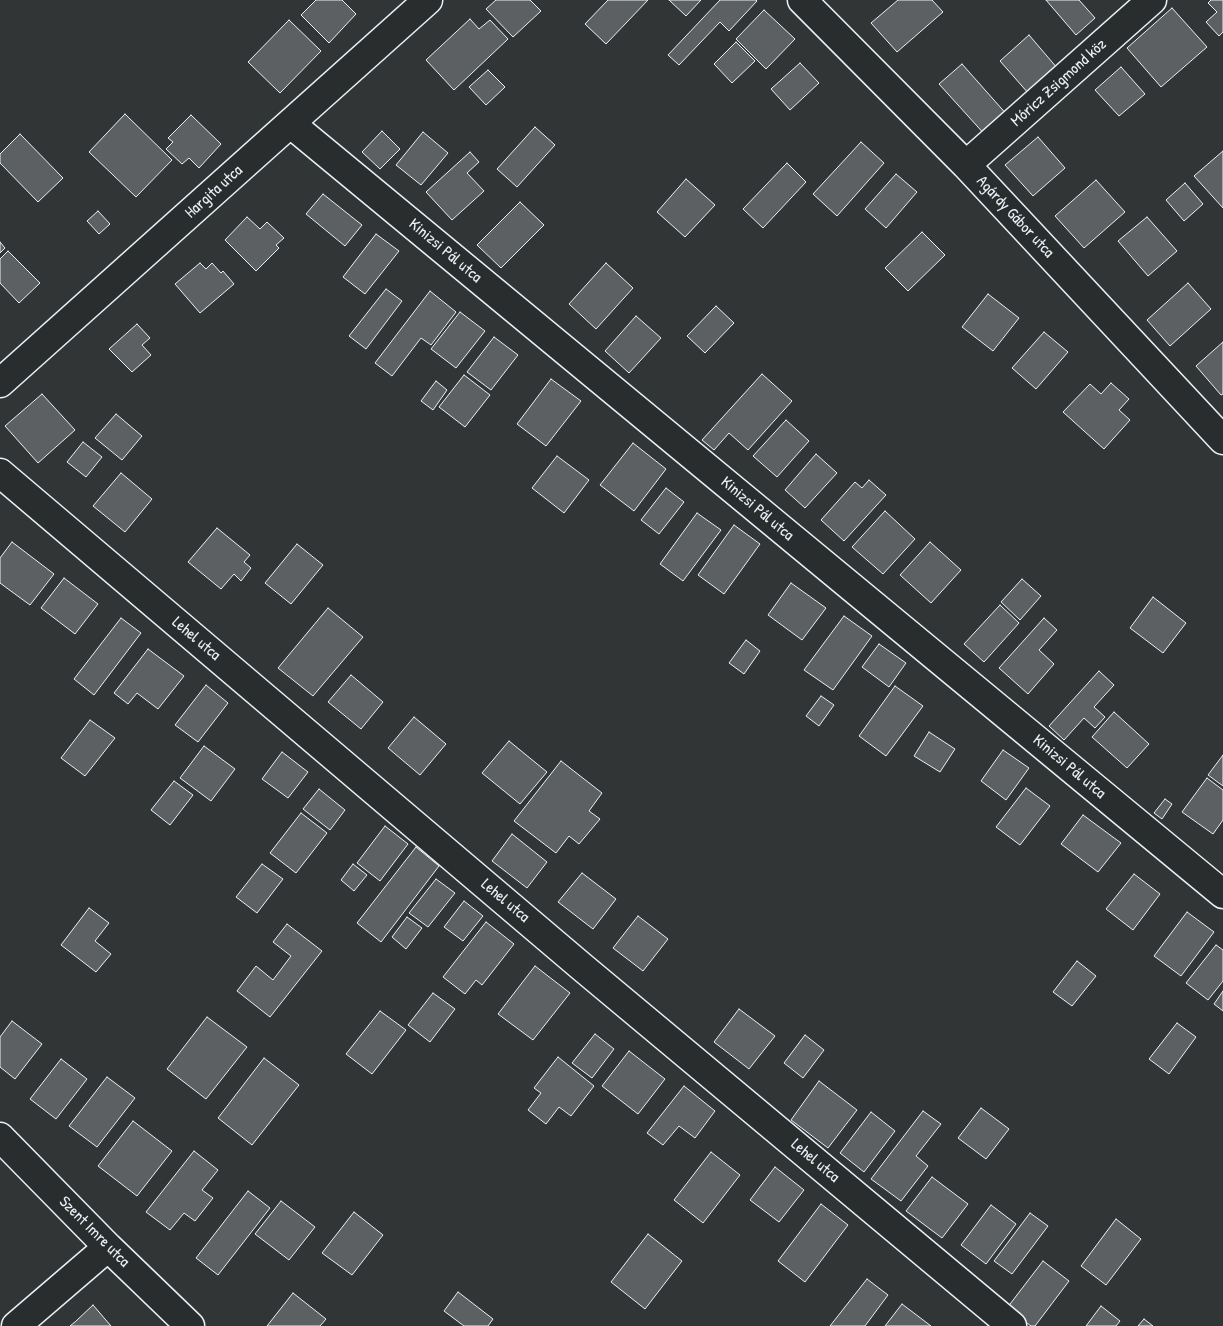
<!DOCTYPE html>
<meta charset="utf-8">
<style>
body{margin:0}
canvas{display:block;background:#323536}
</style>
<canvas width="1223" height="1326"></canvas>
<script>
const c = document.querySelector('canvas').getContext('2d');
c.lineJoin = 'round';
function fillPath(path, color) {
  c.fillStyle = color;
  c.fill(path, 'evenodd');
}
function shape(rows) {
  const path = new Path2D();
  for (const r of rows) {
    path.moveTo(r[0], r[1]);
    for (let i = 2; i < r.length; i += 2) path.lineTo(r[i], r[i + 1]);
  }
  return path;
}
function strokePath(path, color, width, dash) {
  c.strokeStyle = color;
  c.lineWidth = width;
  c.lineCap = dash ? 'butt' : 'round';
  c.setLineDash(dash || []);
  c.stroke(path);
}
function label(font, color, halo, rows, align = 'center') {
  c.font = font + ' "Patrick Hand",sans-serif';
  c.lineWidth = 4;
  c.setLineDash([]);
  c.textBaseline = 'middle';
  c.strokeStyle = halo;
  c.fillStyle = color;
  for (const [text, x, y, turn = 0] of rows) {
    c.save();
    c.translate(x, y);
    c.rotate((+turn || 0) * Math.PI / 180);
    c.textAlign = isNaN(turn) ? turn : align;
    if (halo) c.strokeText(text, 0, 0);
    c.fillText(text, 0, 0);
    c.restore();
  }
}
const building = shape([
 [316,0,342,0,356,14,329,43,301,15,316,0],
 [496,0,530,0,541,11,513,37,486,9,496,0],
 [608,0,648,0,606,44,585,24,608,0],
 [669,0,701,0,686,16,669,0],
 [720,0,756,0,757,1,729,31,720,22,679,65,668,55,720,0],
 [898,0,932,0,943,12,897,52,871,23,898,0],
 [1046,0,1079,0,1095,18,1076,35,1046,0],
 [1211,0,1223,0,1223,32,1219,36,1206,22,1217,12,1208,3,1211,0],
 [1172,8,1207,47,1161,87,1127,48,1172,8],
 [764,10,795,39,766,69,736,39,764,10],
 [470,19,479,29,490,20,508,39,454,90,426,60,470,19],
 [289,20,321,51,280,93,248,62,289,20],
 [1029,35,1058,69,1029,94,1000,61,1029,35],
 [736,42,755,61,732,83,714,64,736,42],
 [800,63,819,83,790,110,771,89,800,63],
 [962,64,1009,117,987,137,939,84,962,64],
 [1121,67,1145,94,1119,116,1095,90,1121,67],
 [488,70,505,87,486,105,469,87,488,70],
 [125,114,172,160,136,197,89,152,125,114],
 [191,115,221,144,199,168,189,158,182,164,166,149,173,142,168,138,191,115],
 [535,127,555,145,517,187,497,169,535,127],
 [382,131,400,149,380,169,362,152,382,131],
 [423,132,448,153,421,185,396,165,423,132],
 [20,134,63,178,38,202,0,163,0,154,20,134],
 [1038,137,1065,168,1033,196,1005,165,1038,137],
 [861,142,884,163,837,216,813,194,861,142],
 [1223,151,1223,208,1194,176,1223,151],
 [470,152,479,162,467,173,484,191,452,220,426,192,470,152],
 [787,163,806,182,763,228,743,209,787,163],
 [896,174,917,192,886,228,865,209,896,174],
 [686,179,715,205,685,237,657,212,686,179],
 [1096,180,1125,212,1084,248,1055,216,1096,180],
 [1185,183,1203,204,1184,221,1166,200,1185,183],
 [323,194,362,225,345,246,306,214,323,194],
 [520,202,544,225,501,268,477,245,520,202],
 [98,211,110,224,99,234,87,221,98,211],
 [247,217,260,229,267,222,284,238,276,245,279,248,256,271,225,240,247,217],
 [1147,217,1177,251,1148,276,1118,241,1147,217],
 [922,232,945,255,908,291,885,268,922,232],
 [376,234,399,251,365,294,343,277,376,234],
 [0,242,5,248,0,253,0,242],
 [8,251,40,283,19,303,0,283,0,259,8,251],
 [200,263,206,269,212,263,221,273,223,271,234,284,200,313,175,284,200,263],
 [606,263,633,288,596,329,569,304,606,263],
 [1188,283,1211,309,1170,346,1147,320,1188,283],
 [386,289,402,301,366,349,349,336,386,289],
 [430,291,456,312,431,345,421,338,392,376,375,363,430,291],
 [988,294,1019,318,993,351,962,327,988,294],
 [716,306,734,323,705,353,687,336,716,306],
 [460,312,485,331,456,368,431,349,460,312],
 [636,316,661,338,629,373,605,351,636,316],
 [137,324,150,338,142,345,151,355,132,372,109,349,137,324],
 [1044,332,1068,352,1036,389,1012,368,1044,332],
 [494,337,518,355,491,390,467,372,494,337],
 [1223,342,1223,394,1221,395,1196,366,1223,342],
 [762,374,792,401,748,450,729,433,714,450,702,440,762,374],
 [464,375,490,395,465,427,439,407,464,375],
 [551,379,581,401,546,446,517,424,551,379],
 [436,381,447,390,433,410,421,401,436,381],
 [1111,383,1129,399,1119,410,1130,420,1104,449,1063,412,1090,384,1101,394,1111,383],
 [42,394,75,430,38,463,5,426,42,394],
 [116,414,142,436,122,460,95,438,116,414],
 [786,420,809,441,777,477,753,456,786,420],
 [83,442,102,457,86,477,67,462,83,442],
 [633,443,666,469,634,511,600,485,633,443],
 [816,454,837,473,805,508,785,490,816,454],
 [557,456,589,480,564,513,532,488,557,456],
 [121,473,152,499,125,532,93,506,121,473],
 [869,480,886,495,844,541,821,520,855,482,862,488,869,480],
 [666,488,684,502,659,534,641,520,666,488],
 [885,511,915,539,883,574,852,547,885,511],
 [697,513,721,530,683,581,660,564,697,513],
 [734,525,760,544,724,594,698,575,734,525],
 [217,528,250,555,244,562,251,568,241,581,234,574,221,589,188,562,217,528],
 [12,542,54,574,30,605,0,583,0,558,12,542],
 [930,542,961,570,931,603,900,575,930,542],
 [297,544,323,565,291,604,265,583,297,544],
 [64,578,98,604,75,634,41,608,64,578],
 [1022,579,1041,596,1020,620,1001,602,1022,579],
 [791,583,826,608,802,640,768,615,791,583],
 [1153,597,1186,623,1163,653,1130,628,1153,597],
 [1000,605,1019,623,984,662,964,644,1000,605],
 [328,608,363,637,313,696,278,668,328,608],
 [844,616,872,636,833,690,804,670,844,616],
 [121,618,141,633,94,695,74,679,121,618],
 [1044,618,1057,630,1039,650,1054,664,1028,694,999,668,1044,618],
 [746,640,760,651,744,674,729,663,746,640],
 [879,644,906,663,889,687,862,667,879,644],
 [148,649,184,676,158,709,137,693,128,704,114,693,148,649],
 [1099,671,1114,685,1094,707,1105,717,1095,728,1084,718,1064,740,1049,726,1099,671],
 [351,675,383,702,361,729,328,702,351,675],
 [206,685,228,703,198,742,175,725,206,685],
 [895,686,923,706,886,756,859,736,895,686],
 [821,696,834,705,819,726,806,716,821,696],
 [1114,712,1149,744,1127,768,1092,737,1114,712],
 [414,717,446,744,420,775,388,748,414,717],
 [90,720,115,738,85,776,61,758,90,720],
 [929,732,955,749,940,772,914,756,929,732],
 [509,741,547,772,520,804,482,773,509,741],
 [204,746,235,769,211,801,180,778,204,746],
 [1003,750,1029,768,1006,800,981,781,1003,750],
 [282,752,308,772,288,798,262,779,282,752],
 [1223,755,1223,786,1208,775,1223,755],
 [561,761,602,793,589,811,600,819,579,844,569,836,556,853,514,821,561,761],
 [1207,778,1223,790,1223,820,1213,834,1182,812,1207,778],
 [174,781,193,795,170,825,151,810,174,781],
 [1026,788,1050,806,1020,845,996,827,1026,788],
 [319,789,345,810,330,830,303,809,319,789],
 [1165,799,1172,804,1162,819,1154,813,1165,799],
 [301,813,327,833,296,873,270,853,301,813],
 [1083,815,1121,843,1098,872,1061,844,1083,815],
 [385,826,408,844,380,881,357,863,385,826],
 [512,834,547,862,527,888,492,861,512,834],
 [416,847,439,866,381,942,357,923,416,847],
 [262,864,283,879,257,913,236,897,262,864],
 [353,864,367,875,354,891,341,880,353,864],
 [582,873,616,899,593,929,558,902,582,873],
 [1134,874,1160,894,1133,930,1106,909,1134,874],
 [436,879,455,893,428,927,409,913,436,879],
 [464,901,483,916,463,941,444,927,464,901],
 [89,908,109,923,95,941,111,954,96,972,61,945,89,908],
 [1187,912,1214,932,1181,976,1154,956,1187,912],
 [638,916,668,939,643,971,613,948,638,916],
 [407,917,422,928,406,949,392,937,407,917],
 [486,922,514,944,482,985,476,980,465,994,443,977,486,922],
 [287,924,322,951,270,1017,237,991,256,966,273,980,291,956,273,942,287,924],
 [1216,945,1223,950,1223,981,1208,1000,1186,983,1216,945],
 [1077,961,1096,976,1072,1006,1053,992,1077,961],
 [535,966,570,993,533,1040,498,1014,535,966],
 [1223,991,1223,1011,1214,1004,1223,991],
 [433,993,455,1009,430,1042,408,1025,433,993],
 [739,1009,775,1036,749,1069,714,1042,739,1009],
 [380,1011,406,1030,372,1074,346,1054,380,1011],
 [207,1017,247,1047,206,1099,167,1069,207,1017],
 [12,1021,42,1044,15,1079,0,1067,0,1037,12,1021],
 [1177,1023,1196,1037,1169,1074,1149,1059,1177,1023],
 [595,1034,614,1049,592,1078,572,1063,595,1034],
 [805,1035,824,1050,803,1078,784,1063,805,1035],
 [629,1051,665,1079,638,1114,602,1086,629,1051],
 [558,1057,594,1086,571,1116,559,1107,546,1124,528,1110,541,1093,534,1088,558,1057],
 [264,1058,299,1085,252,1145,218,1118,264,1058],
 [61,1059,87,1079,56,1119,30,1099,61,1059],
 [107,1077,135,1098,97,1147,69,1126,107,1077],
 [819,1081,857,1110,828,1148,791,1120,819,1081],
 [684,1086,715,1111,695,1138,679,1126,663,1145,647,1133,684,1086],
 [981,1108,1009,1129,986,1159,958,1138,981,1108],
 [923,1111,941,1124,916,1156,928,1166,901,1201,871,1179,923,1111],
 [871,1112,895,1131,864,1172,840,1153,871,1112],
 [133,1121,172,1151,137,1196,98,1166,133,1121],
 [194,1151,218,1170,202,1190,213,1198,195,1221,184,1213,170,1230,146,1212,194,1151],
 [711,1152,740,1175,703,1223,674,1200,711,1152],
 [775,1167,804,1190,779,1222,750,1200,775,1167],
 [932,1177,968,1204,942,1238,906,1211,932,1177],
 [248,1191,270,1208,218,1275,196,1258,248,1191],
 [281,1201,315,1227,289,1260,255,1234,281,1201],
 [821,1204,848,1225,805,1282,778,1261,821,1204],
 [991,1205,1016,1224,986,1264,961,1245,991,1205],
 [354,1212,383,1235,352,1275,322,1253,354,1212],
 [1030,1213,1048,1226,1012,1274,994,1261,1030,1213],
 [1116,1219,1141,1239,1106,1285,1081,1266,1116,1219],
 [648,1234,682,1261,645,1309,611,1282,648,1234],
 [1043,1261,1069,1281,1035,1326,1031,1326,1007,1308,1043,1261],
 [867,1279,888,1295,865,1326,830,1326,867,1279],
 [458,1292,493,1319,488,1326,464,1326,444,1311,458,1292],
 [293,1293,326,1319,320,1326,267,1326,293,1293],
 [902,1304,931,1326,885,1326,902,1304],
 [93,1305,111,1326,70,1326,75,1322,93,1305],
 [1101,1306,1120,1321,1116,1326,1086,1326,1101,1306],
 [1144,1319,1153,1326,1138,1326,1144,1319]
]);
const minor = shape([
 [802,0,966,165,1223,440],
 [291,124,1223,894],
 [966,165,1152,0],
 [0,383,428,0],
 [0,473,582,967,1012,1326],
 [0,1137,108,1247,190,1326],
 [16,1326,108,1247]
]);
const streetNames = [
 ["Móricz Zsigmond köz",1059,83,-42],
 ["Hargita utca",214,192,-42],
 ["Agárdy Gábor utca",1015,217,47],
 ["Kinizsi Pál utca",445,251,40],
 ["Kinizsi Pál utca",757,509,40],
 ["Lehel utca",196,639,40],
 ["Kinizsi Pál utca",1069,767,40],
 ["Lehel utca",505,901,40],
 ["Lehel utca",815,1161,40],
 ["Szent Imre utca",94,1232,45]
];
fillPath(building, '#5c6063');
strokePath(building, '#e8f1f8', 1);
strokePath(minor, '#e8f1f8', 31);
strokePath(minor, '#2a2d2e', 28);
label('16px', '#e8f1f8', '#2a2d2e', streetNames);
</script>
